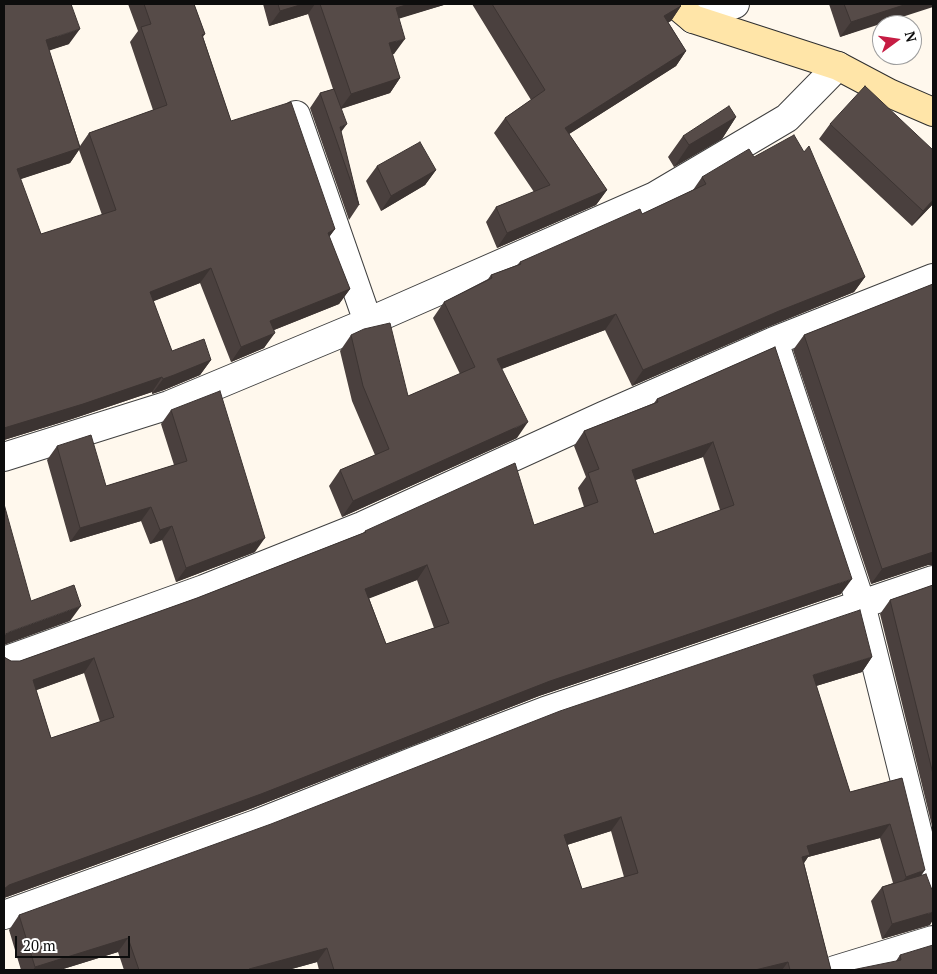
<!DOCTYPE html>
<style>
body{margin:0}
#map{position:relative;width:937px;height:974px;overflow:hidden;background:#fff8ed;font-family:"PT Serif",serif}
canvas{display:block}
.frame{position:absolute;inset:0;border:5px solid #0d0d0d;pointer-events:none}
.north{position:absolute;left:872px;top:15px;width:50px;height:50px;box-sizing:border-box;background:#fff;border:1px solid #9e9e9e;border-radius:50%;rotate:76deg;font-size:14px;font-weight:700;line-height:20px;text-align:center;color:#0d0d0d}
.north::after{content:'';display:block;margin:auto;width:18px;height:22px;background:#c61c43;clip-path:polygon(50% 0,100% 100%,50% 72%,0 100%)}
.scale{position:absolute;left:15px;top:936px;width:115px;height:22px;box-sizing:border-box;border:2px solid #0d0d0d;border-top:0;padding-left:6px;font-size:15px;line-height:18px;white-space:nowrap;color:#0d0d0d;-webkit-text-stroke:4px #fff;paint-order:stroke}
</style>
<div id="map">
<canvas width="937" height="974"></canvas>
<div class="frame"></div>
<div class="north">N</div>
<div class="scale">20 m</div>
</div>
<script>
const c = document.querySelector('canvas').getContext('2d');
c.lineJoin = 'round';
function shape(rows) {
  const path = new Path2D();
  for (const r of rows) {
    path.moveTo(r[0], r[1]);
    for (let i = 2; i < r.length; i += 2) path.lineTo(r[i], r[i + 1]);
  }
  return path;
}
function strokePath(path, color, width, dash) {
  c.strokeStyle = color;
  c.lineWidth = width;
  c.lineCap = dash ? 'butt' : 'round';
  c.setLineDash(dash || []);
  c.stroke(path);
}
function fillPath(path, color) {
  c.fillStyle = color;
  c.fill(path, 'evenodd');
}
const street = shape([
 [693,19,735,4],
 [296,115,368,322],
 [774,341,861,604,933,894],
 [4,457,169,405,368,322,655,196,787,118,838,66],
 [4,661,204,589,362,526,603,416,774,341,933,278],
 [4,915,256,824,417,760,545,711,933,580],
 [835,970,933,940]
]);
const secondary = shape([
 [675,4,693,19,838,66,889,93,933,112]
]);
const wall = shape([
 [4,4,69,44,49,50,80,146,89,133,153,110,130,42,138,31,128,4,194,4,205,34,203,37,231,121,335,229,329,237,350,289,339,304,274,330,264,348,231,362,200,283,153,301,172,351,211,360,200,375,164,390,152,394,152,392,72,419,4,440],
 [79,150,102,215,41,234,20,179,70,163],
 [263,4,447,4,399,18,394,54,392,54,400,78,390,93,341,109,341,132,359,205,349,220,310,108,320,93,333,89,308,14,269,26],
 [472,4,679,4,681,6,671,21,668,22,686,51,676,66,569,134,607,190,596,205,497,248,486,222,496,207,534,192,494,133,505,118,531,100],
 [829,4,933,4,840,37],
 [736,117,722,139,674,167,668,157,683,136],
 [830,124,933,204,912,226,819,139],
 [754,157,865,277,854,292,768,327,632,386,605,330,501,369,517,438,342,517,329,486,340,470,375,455,352,401,340,351,351,335,408,396,460,374,433,318,444,302,488,279,491,275,517,265,520,262,642,214,693,190,702,177],
 [377,166,436,170,425,185,381,211,366,181],
 [933,284,933,565,928,565,871,584,793,350,804,335],
 [775,347,841,594,539,696,250,809,4,898,4,657,11,661,20,661,197,598,363,533,365,531,534,525,584,507,578,488,586,477,574,446,584,431,654,403,657,399],
 [703,457,720,510,654,534,635,480],
 [417,580,434,628,386,644,369,598],
 [84,673,100,722,51,738,36,690],
 [171,410,255,552,176,582,162,540,150,544,141,521,70,542,47,460,57,446,106,486,174,465,161,424],
 [933,585,933,830,880,614,890,600],
 [872,657,862,672,816,686,850,792,902,778,930,925,882,939,871,901,882,887,893,883,880,838,808,857,804,863,831,970,319,970,317,962,288,970,124,970,118,952,63,969,63,970,21,970,9,930,19,915],
 [611,831,624,877,582,889,567,845],
 [900,955,933,970,896,961]
]);
const shadedWall = shape([
 [303,4,315,4,308,14,269,26,280,11],
 [409,4,447,4,385,23,396,8],
 [907,4,933,4,933,7,840,37,851,22],
 [681,6,671,21,654,31,664,16],
 [80,29,69,44,36,55,46,40],
 [405,39,394,54,379,58,389,43],
 [686,51,676,66,555,143,565,128],
 [400,78,390,93,340,109,351,94],
 [736,117,722,139,674,167,689,145],
 [347,124,336,139,340,127],
 [80,148,70,163,6,184,17,169],
 [436,170,425,185,381,211,391,196],
 [607,190,596,205,497,248,507,233],
 [933,200,933,204,912,226,923,211],
 [335,229,324,244,328,233],
 [211,268,200,283,139,307,150,292],
 [865,277,854,292,768,327,632,386,643,370,779,311],
 [350,289,339,304,259,336,270,321],
 [616,314,605,330,486,375,497,359],
 [275,333,264,348,231,362,241,347],
 [211,360,200,375,164,390,152,394,163,379],
 [162,377,152,392,72,419,4,440,4,428],
 [528,422,517,438,342,517,353,501],
 [713,442,703,457,621,485,632,470],
 [151,507,141,521,70,542,80,528],
 [172,526,162,540,150,544,160,530],
 [265,538,255,552,176,582,186,568],
 [933,552,933,565,928,565,871,584,882,569],
 [427,565,417,580,355,604,365,589],
 [852,579,841,594,539,696,250,809,4,898,4,889,9,885,550,681],
 [81,606,70,621,4,645,4,635,9,632],
 [872,657,862,672,803,690,813,675],
 [94,658,84,673,23,695,33,680],
 [621,817,611,831,554,849,564,835],
 [890,824,880,838,808,857,800,869,792,872,807,846],
 [925,870,915,885,895,892,906,877],
 [933,912,933,920,930,925,882,939,892,924],
 [128,938,118,952,60,970,33,970,35,967],
 [327,948,317,962,288,970,249,970,249,969],
 [788,962,782,970,755,970]
]);
const building = shape([
 [4,4,71,4,80,29,46,40,80,148,17,169,41,234,116,210,89,133,167,105,141,27,151,24,144,4,194,4,205,34,202,35,231,121,291,102,335,229,328,233,350,289,270,321,275,333,241,347,211,268,150,292,172,351,204,339,211,360,174,375,163,379,162,377,83,404,4,428,4,4],
 [278,4,303,4,280,11,278,4],
 [320,4,409,4,396,8,405,39,389,43,400,78,351,94,320,4],
 [492,4,679,4,681,6,664,16,686,51,565,128,607,190,507,233,496,207,550,185,505,118,545,90,492,4],
 [844,4,907,4,851,22,844,4],
 [865,86,933,150,933,200,923,211,830,124,865,86],
 [334,89,347,124,340,127,359,205,320,93,334,89],
 [729,106,736,117,689,145,683,136,729,106],
 [794,135,804,152,809,146,865,277,779,311,643,370,616,314,497,359,528,422,353,501,340,470,389,449,363,386,351,335,364,329,390,323,408,396,475,367,444,302,492,278,491,275,521,264,520,262,640,209,642,214,706,184,702,177,749,149,754,157,794,135],
 [420,142,436,170,391,196,377,166,420,142],
 [933,284,933,552,882,569,804,335,933,284],
 [775,347,852,579,550,681,261,794,9,885,4,889,4,657,11,661,20,661,197,598,366,532,365,531,515,463,534,525,598,502,588,473,599,469,584,431,658,402,657,399,775,347],
 [713,442,734,505,654,534,632,470,713,442],
 [427,565,449,623,386,644,365,589,427,565],
 [94,658,114,717,51,738,33,680,94,658],
 [220,391,265,538,186,568,172,526,160,530,151,507,80,528,57,446,91,435,106,486,187,461,171,410,220,391],
 [4,504,31,601,74,585,81,606,9,632,4,635,4,504],
 [933,585,933,774,890,600,933,585],
 [860,610,872,657,813,675,850,792,902,778,925,870,906,877,890,824,807,846,810,855,802,857,831,970,790,970,788,962,755,970,334,970,327,948,249,969,250,970,139,970,128,938,35,967,19,915,271,824,560,711,860,610],
 [621,817,638,873,582,889,564,835,621,817],
 [926,874,932,890,933,890,933,912,892,924,882,887,926,874],
 [933,945,933,970,852,970,901,960,900,955,933,945],
 [63,968,63,970,56,970,63,968]
]);
strokePath(street, '#404040', 30);
strokePath(secondary, '#2f2f2f', 30);
strokePath(street, '#fff', 28);
strokePath(secondary, '#ffe5a8', 28);
fillPath(wall, '#4a403e');
fillPath(shadedWall, '#3c3432');
fillPath(building, '#564b48');
strokePath(building, '#3c3432', 1);
</script>
